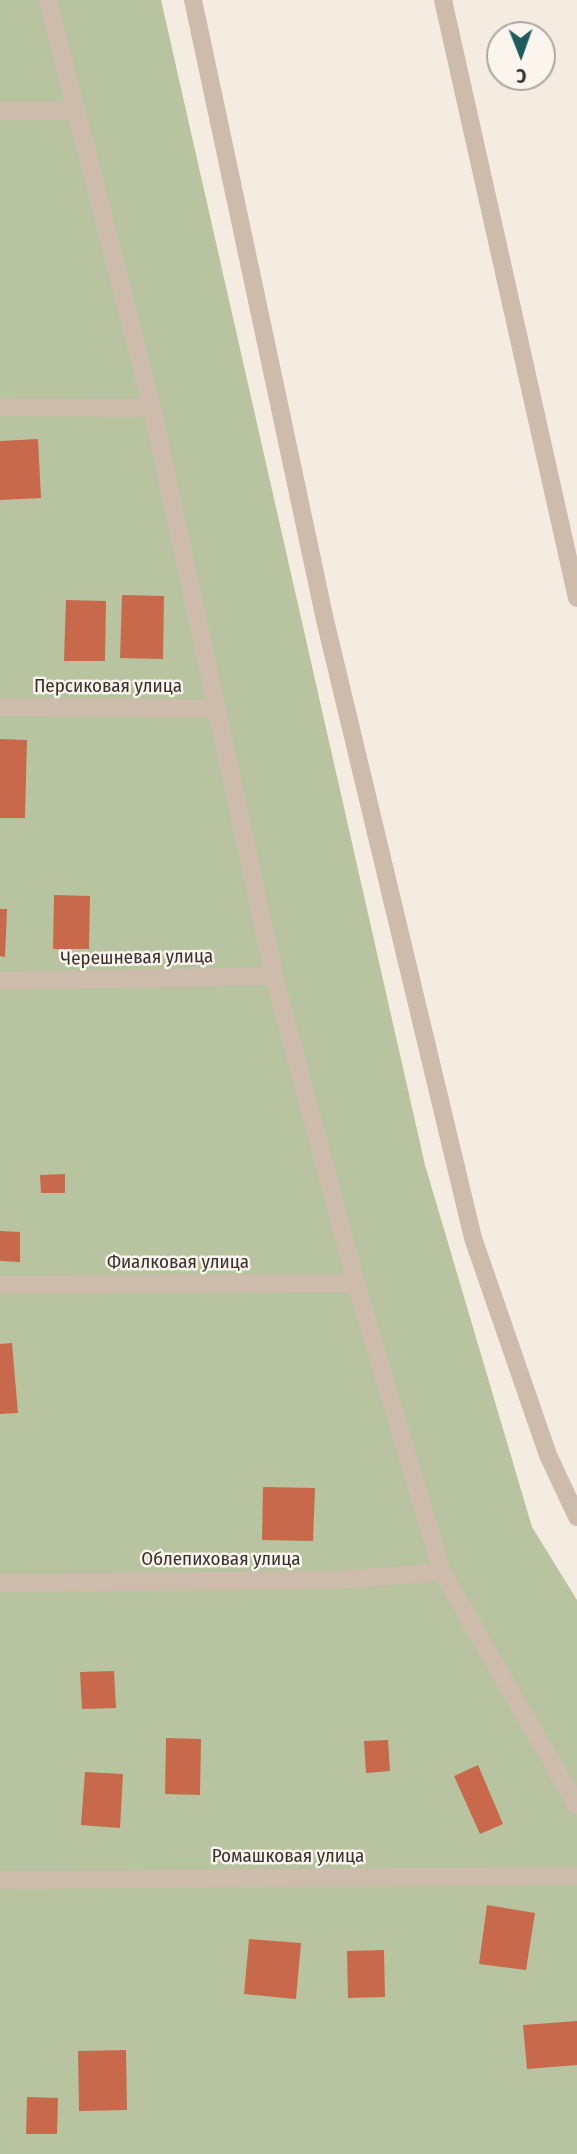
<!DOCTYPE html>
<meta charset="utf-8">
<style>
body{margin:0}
#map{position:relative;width:577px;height:2154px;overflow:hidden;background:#f4ebe1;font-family:"Fira Sans Condensed",sans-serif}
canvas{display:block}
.north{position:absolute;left:486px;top:21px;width:70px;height:70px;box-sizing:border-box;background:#fbf5ee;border:2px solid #aea6a0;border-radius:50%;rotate:179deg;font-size:19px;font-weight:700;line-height:28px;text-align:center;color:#3b302b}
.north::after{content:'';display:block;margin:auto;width:24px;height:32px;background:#1f5a5e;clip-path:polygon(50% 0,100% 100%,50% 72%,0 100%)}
</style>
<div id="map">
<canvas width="577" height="2154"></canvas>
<div class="north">С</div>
</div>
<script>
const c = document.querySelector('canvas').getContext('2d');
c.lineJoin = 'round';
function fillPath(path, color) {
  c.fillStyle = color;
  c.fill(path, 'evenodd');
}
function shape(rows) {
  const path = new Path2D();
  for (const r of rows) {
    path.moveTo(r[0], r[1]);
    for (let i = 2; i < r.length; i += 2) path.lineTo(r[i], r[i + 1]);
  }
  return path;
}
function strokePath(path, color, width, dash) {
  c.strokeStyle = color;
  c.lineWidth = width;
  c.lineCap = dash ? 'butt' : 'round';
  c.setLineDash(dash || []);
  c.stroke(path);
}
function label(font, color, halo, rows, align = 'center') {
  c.font = font + ' "Fira Sans Condensed",sans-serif';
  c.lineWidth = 5;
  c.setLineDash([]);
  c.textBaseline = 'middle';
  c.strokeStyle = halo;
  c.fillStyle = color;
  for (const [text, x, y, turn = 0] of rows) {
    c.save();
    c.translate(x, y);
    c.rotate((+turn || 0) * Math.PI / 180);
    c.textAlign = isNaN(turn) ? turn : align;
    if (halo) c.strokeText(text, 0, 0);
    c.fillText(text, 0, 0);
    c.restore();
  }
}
const green = shape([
 [0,0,161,0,425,1165,532,1527,577,1600,577,2154,0,2154]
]);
const building = shape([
 [38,439,41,498,0,500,0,441],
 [122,595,164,596,163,659,120,658],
 [66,600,106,601,105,661,64,661],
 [0,739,27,740,25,818,0,818],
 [54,895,90,896,89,949,53,949],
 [0,909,7,909,5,957,0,956],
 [65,1174,65,1193,41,1193,40,1175],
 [0,1231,20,1232,20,1262,0,1261],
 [12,1343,18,1413,0,1414,0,1344],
 [263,1487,315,1488,313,1541,262,1540],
 [114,1671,116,1708,82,1709,80,1672],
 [166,1738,201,1739,200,1795,165,1794],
 [388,1740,390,1771,366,1773,364,1741],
 [478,1765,503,1824,480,1834,454,1776],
 [85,1772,123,1774,120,1828,81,1825],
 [487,1905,535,1913,526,1970,479,1964],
 [249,1939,301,1943,296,1999,244,1994],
 [384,1950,385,1997,348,1998,347,1951],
 [577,2021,577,2065,527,2069,523,2025],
 [126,2050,127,2110,79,2111,78,2051],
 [27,2097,58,2098,57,2134,26,2134]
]);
const service = shape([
 [193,0,325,620,473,1238,548,1455,577,1517]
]);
const minor = shape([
 [48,0,152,408,274,976,356,1283,442,1572,577,1806],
 [0,111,75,111],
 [0,407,152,408],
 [0,707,216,709],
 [0,981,274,976],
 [0,1285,356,1283],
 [0,1583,338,1580,442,1572],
 [0,1880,577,1876]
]);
const tertiary = shape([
 [443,0,577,598]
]);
const streetNames = [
 ["Персиковая улица",108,687],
 ["Черешневая улица",137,958,-1],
 ["Фиалковая улица",178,1263],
 ["Облепиховая улица",221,1560],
 ["Ромашковая улица",288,1857]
];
fillPath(green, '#b8c4a0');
fillPath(building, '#c8694b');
strokePath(service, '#cdbbac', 18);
strokePath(minor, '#cdbbac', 18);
strokePath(tertiary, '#cdbbac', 18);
label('19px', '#3b302b', '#fbf5ee', streetNames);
</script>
